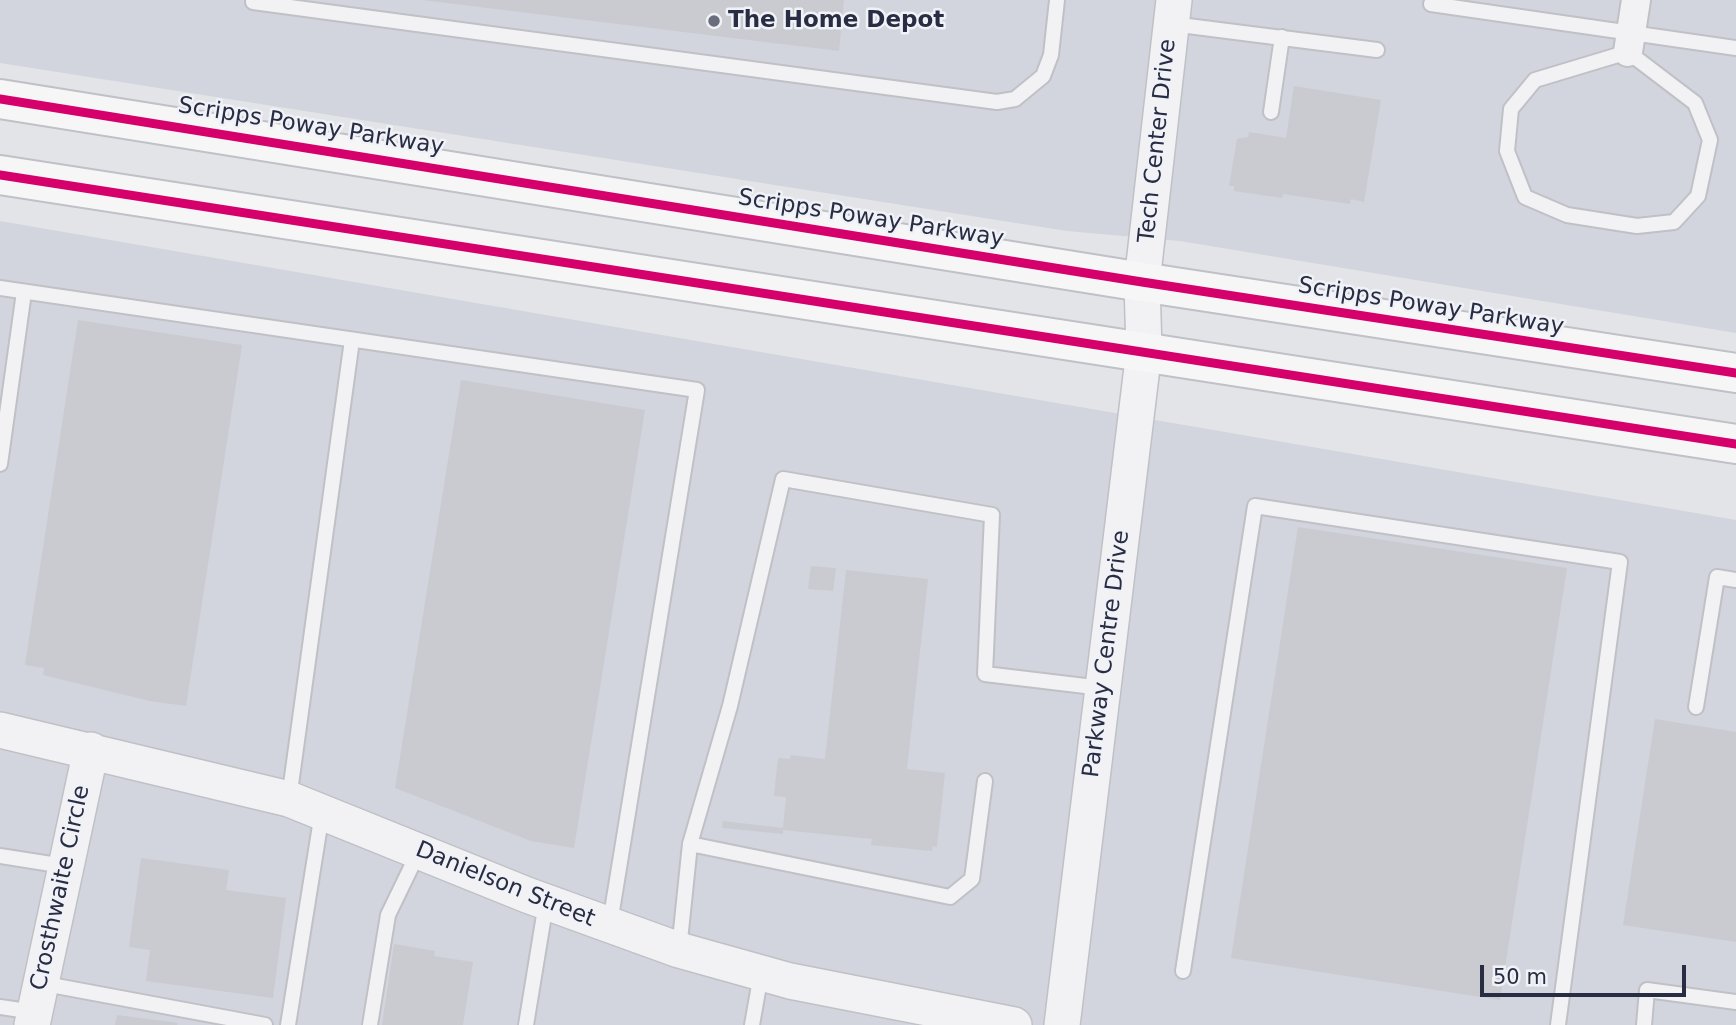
<!DOCTYPE html>
<style>
body{margin:0}
#map{position:relative;width:1736px;height:1025px;overflow:hidden;background:#e2e4e8;font-family:"DejaVu Sans",sans-serif}
canvas{display:block}
.scale{position:absolute;left:1480px;top:965px;width:206px;height:32px;box-sizing:border-box;border:4px solid #282d43;border-top:0;padding-left:9px;font-size:21px;line-height:24px;white-space:nowrap;color:#282d43;-webkit-text-stroke:5px #f0f2f7;paint-order:stroke}
</style>
<div id="map">
<canvas width="1736" height="1025"></canvas>
<div class="scale">50 m</div>
</div>
<script>
const c = document.querySelector('canvas').getContext('2d');
c.lineJoin = 'round';
function fillPath(path, color) {
  c.fillStyle = color;
  c.fill(path, 'evenodd');
}
function shape(rows) {
  const path = new Path2D();
  for (const r of rows) {
    path.moveTo(r[0], r[1]);
    for (let i = 2; i < r.length; i += 2) path.lineTo(r[i], r[i + 1]);
  }
  return path;
}
function strokePath(path, color, width, dash) {
  c.strokeStyle = color;
  c.lineWidth = width;
  c.lineCap = dash ? 'butt' : 'round';
  c.setLineDash(dash || []);
  c.stroke(path);
}
function label(font, color, halo, rows, align = 'center') {
  c.font = font + ' "DejaVu Sans",sans-serif';
  c.lineWidth = 5;
  c.setLineDash([]);
  c.textBaseline = 'middle';
  c.strokeStyle = halo;
  c.fillStyle = color;
  for (const [text, x, y, turn = 0] of rows) {
    c.save();
    c.translate(x, y);
    c.rotate((+turn || 0) * Math.PI / 180);
    c.textAlign = isNaN(turn) ? turn : align;
    if (halo) c.strokeText(text, 0, 0);
    c.fillText(text, 0, 0);
    c.restore();
  }
}
const built = shape([
 [0,0,1736,0,1736,333,1180,241,1067,231,0,63],
 [0,221,1736,520,1736,1025,0,1025]
]);
const building = shape([
 [422,0,844,0,839,51],
 [1294,86,1381,100,1364,202,1351,199,1350,204,1283,194,1282,198,1234,191,1234,186,1229,186,1237,139,1248,137,1249,132,1286,138],
 [78,320,242,345,186,706,150,701,43,675,44,668,25,665],
 [461,380,645,410,574,848,531,841,395,788],
 [1298,527,1567,568,1500,1000,1231,958],
 [811,566,836,568,833,591,808,589],
 [846,570,928,579,907,769,945,773,937,847,933,846,932,851,871,845,872,839,783,830,783,834,722,828,723,821,783,828,786,797,774,796,778,758,790,759,791,755,825,759],
 [1655,719,1736,732,1736,942,1623,925],
 [141,858,229,870,226,890,286,898,273,998,146,981,150,950,129,947],
 [394,944,435,951,434,956,473,962,463,1025,382,1025],
 [117,1015,178,1023,177,1025,115,1025]
]);
const service = shape([
 [253,2,997,102,1015,99,1043,76,1051,55,1057,0],
 [1431,4,1736,48],
 [1172,24,1377,50],
 [1628,52,1695,103,1710,140,1698,196,1674,222,1637,226,1567,215,1525,197,1507,151,1511,109,1535,80,1628,52],
 [1271,112,1282,37],
 [0,288,697,390,610,923],
 [0,464,24,292],
 [1696,707,1717,577,1736,580],
 [289,799,352,340],
 [690,844,730,706,783,479,992,515,985,674,1102,688],
 [0,856,64,866],
 [679,950,690,844,950,897,972,879,985,781],
 [1183,971,1255,506,1620,562,1558,1025],
 [40,983,265,1025],
 [0,1007,34,1012],
 [288,1025,322,813],
 [370,1025,388,915,419,851],
 [526,1025,546,903],
 [752,1025,761,974],
 [1644,1025,1647,990,1736,1002]
]);
const minor = shape([
 [1628,52,1636,0]
]);
const tertiary = shape([
 [0,730,289,799,527,895,679,950,790,981,1014,1025],
 [32,1025,91,750],
 [1062,1025,1144,351,1142,282,1174,0]
]);
const primary = shape([
 [0,99,1142,282,1736,373],
 [0,175,1736,444]
]);
const cycleway = shape([
 [0,99,1142,282,1736,373],
 [0,175,1736,444]
]);
const markers = [
 [714,21,7,"#696d7d"]
];
const poiNames = [
 ["The Home Depot",728,21]
];
const streetNames = [
 ["Scripps Poway Parkway",311,127,9],
 ["Tech Center Drive",1158,141,-84],
 ["Scripps Poway Parkway",871,219,9],
 ["Scripps Poway Parkway",1431,307,9],
 ["Parkway Centre Drive",1107,654,-83],
 ["Danielson Street",505,885,22],
 ["Crosthwaite Circle",61,888,-78]
];
fillPath(built, '#d2d5dd');
fillPath(building, '#cacbd0');
strokePath(service, '#bfc1c6', 18);
strokePath(minor, '#bfc1c6', 32);
strokePath(tertiary, '#bfc1c6', 38);
strokePath(primary, '#bfc1c6', 42);
strokePath(service, '#f2f2f4', 14);
strokePath(minor, '#f2f2f4', 28);
strokePath(tertiary, '#f2f2f4', 35);
strokePath(primary, '#f6f6f7', 38);
strokePath(cycleway, '#d6006c', 9);
for (const [x, y, r, color] of markers) {
  const dot = new Path2D();
  dot.arc(x, y, r, 0, 2 * Math.PI);
  c.fillStyle = color;
  c.fill(dot);
  strokePath(dot, '#f0f2f7', 2.5);
}
label('bold 23px', '#282d43', '#f0f2f7', poiNames, 'left');
label('23px', '#282d43', '#f0f2f7', streetNames);
</script>
